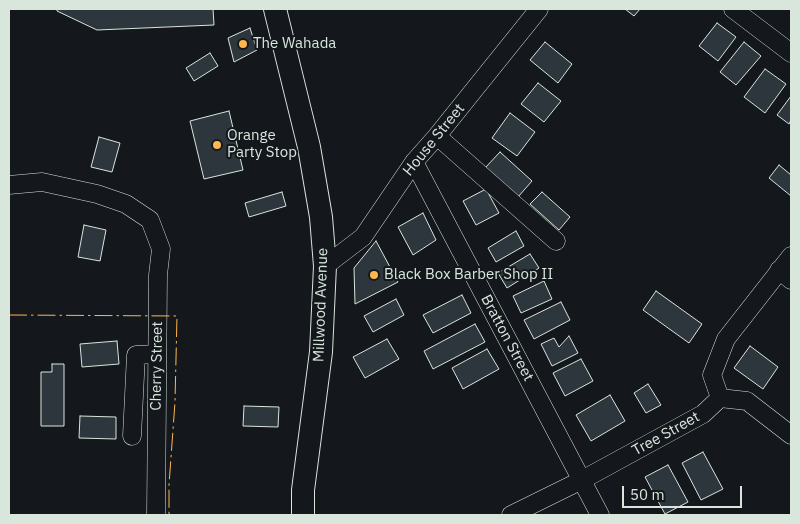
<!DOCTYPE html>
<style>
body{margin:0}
#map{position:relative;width:800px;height:524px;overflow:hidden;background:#14181c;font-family:"IBM Plex Sans",sans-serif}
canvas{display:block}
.frame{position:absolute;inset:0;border:10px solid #d8e6dc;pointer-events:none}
.scale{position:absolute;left:622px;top:486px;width:120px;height:22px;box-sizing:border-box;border:2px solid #d8e6dc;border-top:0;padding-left:6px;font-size:15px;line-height:18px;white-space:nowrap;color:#d8e6dc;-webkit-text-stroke:4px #14181c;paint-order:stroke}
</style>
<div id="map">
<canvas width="800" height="524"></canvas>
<div class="frame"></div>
<div class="scale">50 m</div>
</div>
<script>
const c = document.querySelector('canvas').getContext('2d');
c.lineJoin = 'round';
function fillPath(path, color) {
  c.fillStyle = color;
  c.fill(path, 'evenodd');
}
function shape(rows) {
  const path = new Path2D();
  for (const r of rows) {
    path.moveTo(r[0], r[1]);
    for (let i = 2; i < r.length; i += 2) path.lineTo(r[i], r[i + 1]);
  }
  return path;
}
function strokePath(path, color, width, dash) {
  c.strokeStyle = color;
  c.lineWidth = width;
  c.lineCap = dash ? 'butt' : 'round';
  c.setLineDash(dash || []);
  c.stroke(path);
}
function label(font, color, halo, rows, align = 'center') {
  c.font = font + ' "IBM Plex Sans",sans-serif';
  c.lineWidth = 4;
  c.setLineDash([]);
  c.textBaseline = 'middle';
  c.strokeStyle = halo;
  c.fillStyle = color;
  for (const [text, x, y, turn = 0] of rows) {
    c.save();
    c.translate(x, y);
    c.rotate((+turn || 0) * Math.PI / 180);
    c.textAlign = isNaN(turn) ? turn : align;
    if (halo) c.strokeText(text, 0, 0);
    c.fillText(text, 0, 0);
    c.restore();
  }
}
const building = shape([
 [57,9,217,9,213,9,214,25,97,30,57,11,57,9],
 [625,9,640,9,634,16,625,9],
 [717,23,736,37,718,61,699,46,717,23],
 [250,28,257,50,234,62,228,38,250,28],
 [545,42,572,64,558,83,530,60,545,42],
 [744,42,761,56,736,85,720,72,744,42],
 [210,53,218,66,194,81,186,68,210,53],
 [765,69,786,84,765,113,744,97,765,69],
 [538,83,561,101,544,122,521,104,538,83],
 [791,96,791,120,789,124,777,115,791,96],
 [229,111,243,170,204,179,190,121,229,111],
 [510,113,535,132,517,156,492,138,510,113],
 [99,137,120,143,112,172,91,167,99,137],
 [500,152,532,181,518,197,485,168,500,152],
 [779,165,791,175,791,196,769,178,779,165],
 [486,189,499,213,476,225,463,201,486,189],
 [282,192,286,206,249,217,245,203,282,192],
 [542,192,570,217,559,230,530,204,542,192],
 [423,213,436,240,413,255,398,227,423,213],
 [84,225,106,230,100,261,78,257,84,225],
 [516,231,524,246,496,262,488,248,516,231],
 [376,241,398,282,355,304,354,268,376,241],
 [530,254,539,268,507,288,498,273,530,254],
 [544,281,552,299,521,313,513,296,544,281],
 [656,291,702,324,689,343,643,310,656,291],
 [462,295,471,313,433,333,423,315,462,295],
 [396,299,404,315,373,332,364,316,396,299],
 [561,302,570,320,534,339,524,320,561,302],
 [475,324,485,342,433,369,424,351,475,324],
 [569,336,578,353,552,366,541,344,554,338,559,347,569,336],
 [387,339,399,359,365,378,353,357,387,339],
 [117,341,119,364,82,367,80,344,117,341],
 [750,346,778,367,763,389,734,368,750,346],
 [487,349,499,369,463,389,452,368,487,349],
 [581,359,593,381,565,396,553,373,581,359],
 [52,364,64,364,64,426,41,426,41,372,52,372,52,364],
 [648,384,661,405,646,413,634,393,648,384],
 [610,395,625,421,591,441,576,415,610,395],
 [244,406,279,407,278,427,243,426,244,406],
 [80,416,116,417,116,439,79,438,80,416],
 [703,452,723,489,701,500,682,463,703,452],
 [668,465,688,502,665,514,645,477,668,465]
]);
const minor = shape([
 [733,9,791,53],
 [437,136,556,241],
 [414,162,600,515],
 [9,185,42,182,97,194,126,204,150,220,161,249,158,275,156,515],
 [325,266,363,237,414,162,437,136,539,9],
 [779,270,791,280],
 [720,398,712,375,726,339,791,256],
 [720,398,747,401,791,435],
 [132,436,136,355,157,354],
 [511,515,582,480,703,414,720,398]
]);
const major = shape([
 [275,9,309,147,321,217,325,266,321,352,303,490,303,515]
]);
const power = shape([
 [9,315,177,316,175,402,169,485,169,515]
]);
const markers = [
 [243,44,5,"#ffb74d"],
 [217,145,5,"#ffb74d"],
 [374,275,5,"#ffb74d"]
];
const poiNames = [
 ["The Wahada",253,44],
 ["Orange",227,136],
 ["Party Stop",227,153],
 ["Black Box Barber Shop II",384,275]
];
const streetNames = [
 ["House Street",434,140,-51],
 ["Millwood Avenue",321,305,-88],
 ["Bratton Street",507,338,62],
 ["Cherry Street",157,366,-89],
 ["Tree Street",666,434,-29]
];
fillPath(building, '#2c363c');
strokePath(building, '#d8e6dc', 1);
strokePath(minor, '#d8e6dc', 19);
strokePath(major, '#d8e6dc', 24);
strokePath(minor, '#14181c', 18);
strokePath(major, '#14181c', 22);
strokePath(power, '#ffb74d', 1, [18, 4, 2.5, 4]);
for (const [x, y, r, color] of markers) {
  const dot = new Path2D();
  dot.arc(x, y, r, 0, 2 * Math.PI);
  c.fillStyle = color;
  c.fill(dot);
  strokePath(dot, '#14181c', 2);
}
label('15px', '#d8e6dc', '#14181c', poiNames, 'left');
label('15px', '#d8e6dc', '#14181c', streetNames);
</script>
